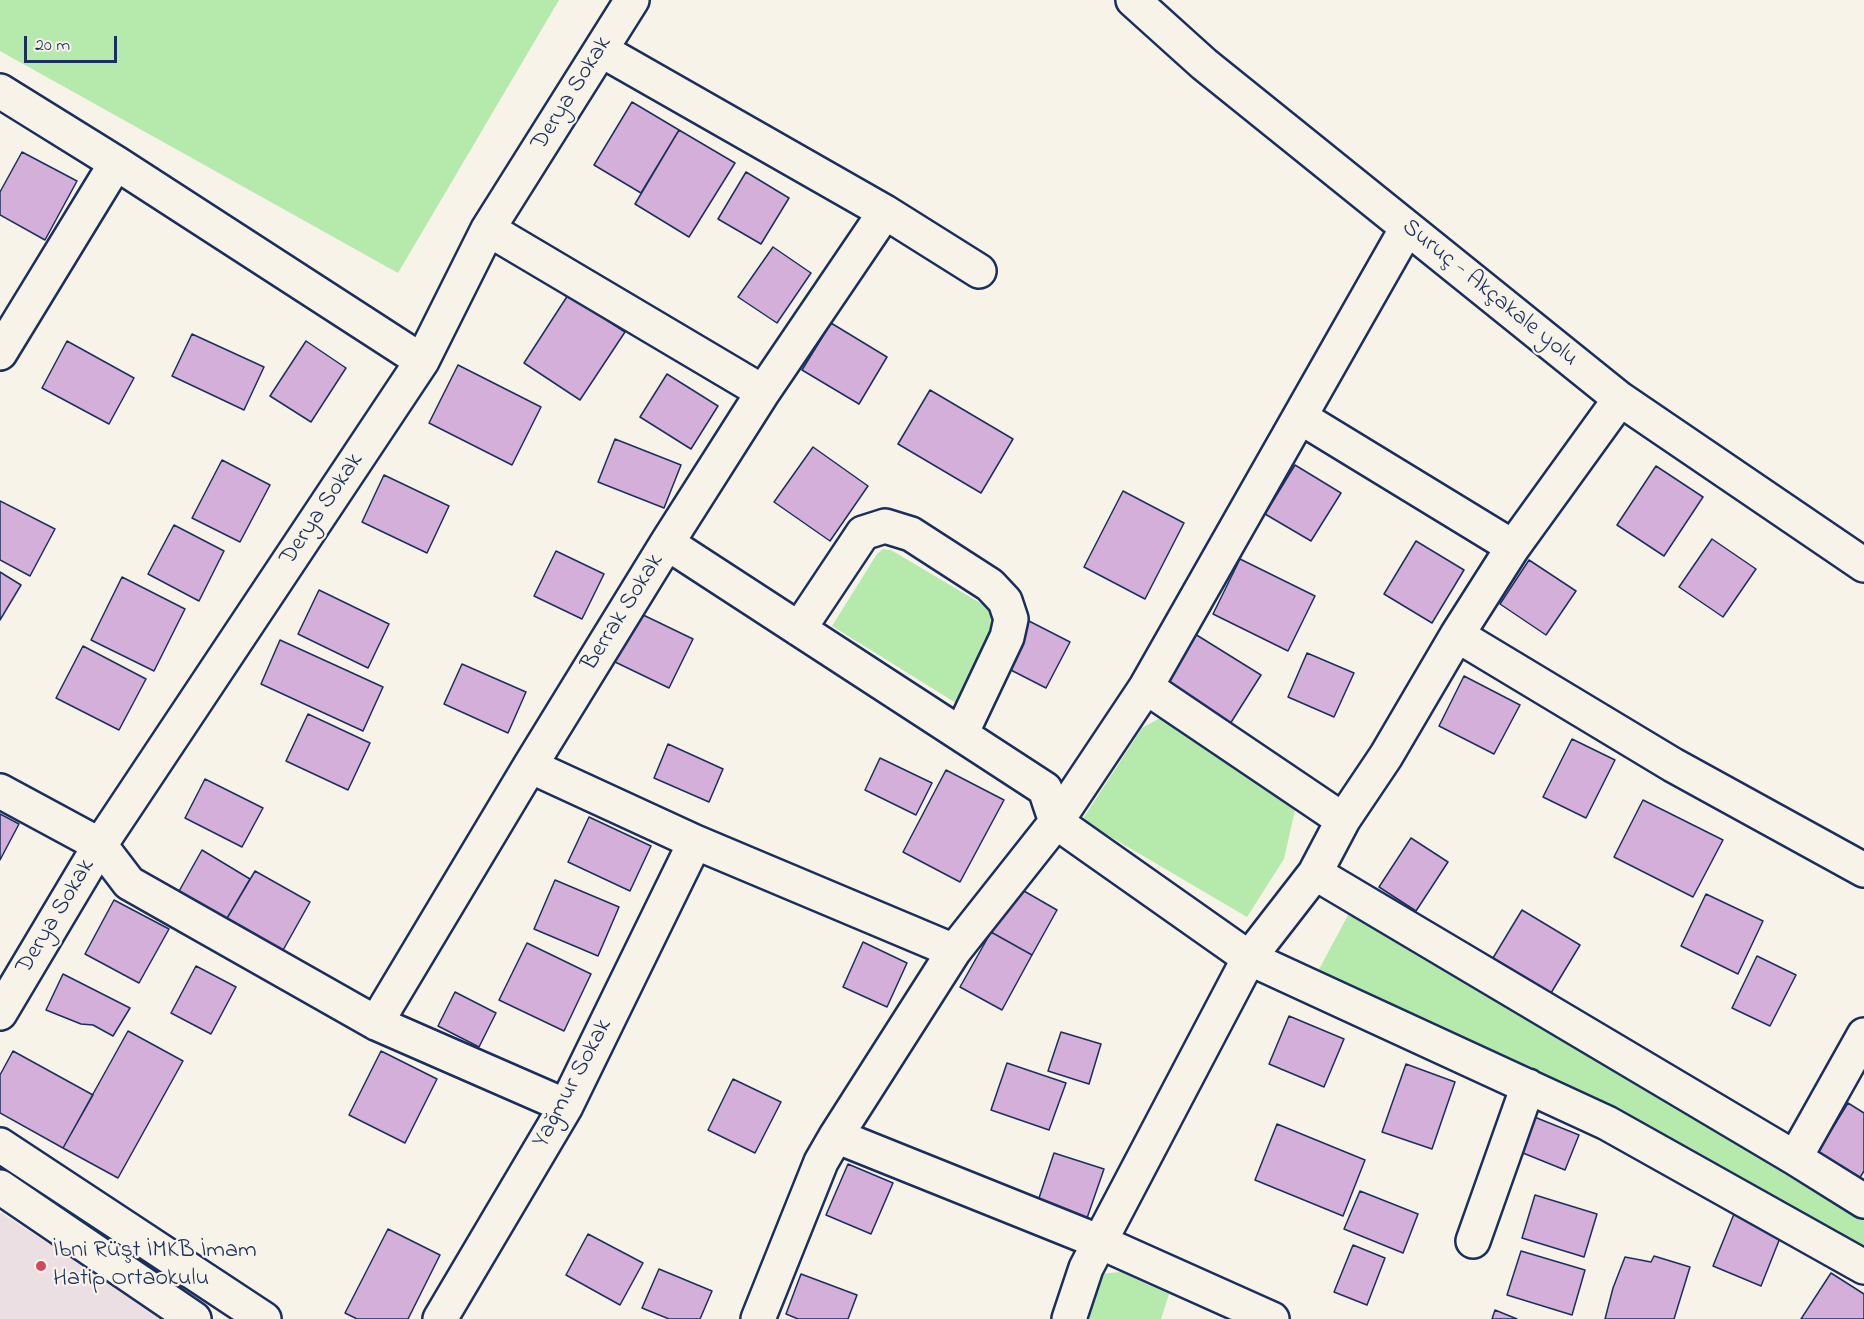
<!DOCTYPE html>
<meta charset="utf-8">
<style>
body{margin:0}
#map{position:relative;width:1864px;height:1319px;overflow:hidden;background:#f7f3e8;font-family:"Indie Flower",sans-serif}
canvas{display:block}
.scale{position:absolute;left:24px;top:36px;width:93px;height:27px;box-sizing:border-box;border:3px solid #1b2f5e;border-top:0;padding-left:8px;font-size:18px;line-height:21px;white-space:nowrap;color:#1b2f5e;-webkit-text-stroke:4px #f7f3e8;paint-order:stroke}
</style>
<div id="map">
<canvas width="1864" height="1319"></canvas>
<div class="scale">20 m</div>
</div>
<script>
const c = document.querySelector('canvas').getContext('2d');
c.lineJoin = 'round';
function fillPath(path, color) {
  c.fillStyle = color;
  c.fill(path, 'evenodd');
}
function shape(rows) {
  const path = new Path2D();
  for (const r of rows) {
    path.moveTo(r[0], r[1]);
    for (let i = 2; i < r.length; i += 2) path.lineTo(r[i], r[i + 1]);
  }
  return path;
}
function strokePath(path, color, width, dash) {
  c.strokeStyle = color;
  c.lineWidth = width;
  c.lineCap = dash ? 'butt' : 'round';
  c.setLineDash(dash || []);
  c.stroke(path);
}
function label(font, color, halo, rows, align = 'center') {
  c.font = font + ' "Indie Flower",sans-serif';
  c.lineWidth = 4.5;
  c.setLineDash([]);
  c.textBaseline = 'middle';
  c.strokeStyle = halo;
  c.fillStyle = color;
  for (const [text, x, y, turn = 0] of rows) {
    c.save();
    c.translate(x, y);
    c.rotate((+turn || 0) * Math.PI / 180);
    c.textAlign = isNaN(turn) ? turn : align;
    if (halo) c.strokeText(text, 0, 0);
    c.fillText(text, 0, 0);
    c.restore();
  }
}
const built = shape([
 [0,1212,165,1319,0,1319]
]);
const green = shape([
 [0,0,559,0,398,273,0,51],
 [883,549,891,550,992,610,994,618,994,630,956,703,832,626,877,554],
 [1162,717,1297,801,1284,859,1247,917,1082,820,1142,728],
 [1354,904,1595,1054,1864,1217,1864,1252,1316,975],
 [1120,1272,1169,1294,1161,1319,1081,1319,1099,1274]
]);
const building = shape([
 [632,102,679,130,641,193,594,165,632,102],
 [679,130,735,163,689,237,635,204,679,130],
 [22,152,77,181,45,240,0,215,0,192,22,152],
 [746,172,789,198,761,244,718,219,746,172],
 [773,247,811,273,777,323,738,297,773,247],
 [568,295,625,332,580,400,524,363,568,295],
 [831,323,887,357,859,404,802,370,831,323],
 [192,334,264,367,244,410,172,376,192,334],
 [67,341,134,378,109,424,42,388,67,341],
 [306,341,346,368,311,422,270,396,306,341],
 [458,365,541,407,512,465,429,423,458,365],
 [667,374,718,406,691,449,640,417,667,374],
 [930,390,1013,439,981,493,898,444,930,390],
 [615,439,681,465,664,508,598,482,615,439],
 [813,447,868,486,830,541,774,502,813,447],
 [222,460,270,485,240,542,192,518,222,460],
 [1295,465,1341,493,1311,541,1265,514,1295,465],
 [1656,466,1703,497,1664,556,1617,525,1656,466],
 [384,475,449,506,427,553,362,522,384,475],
 [1123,491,1184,523,1145,599,1084,567,1123,491],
 [0,501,55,529,30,576,0,560,0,501],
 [174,525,224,551,199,601,148,574,174,525],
 [1712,539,1756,569,1723,617,1679,587,1712,539],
 [1416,541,1464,570,1432,623,1384,594,1416,541],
 [556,551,604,574,582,619,534,596,556,551],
 [1240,559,1315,596,1288,651,1213,614,1240,559],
 [1529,560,1576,591,1546,635,1500,604,1529,560],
 [0,572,21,585,0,620,0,572],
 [122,577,185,609,154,671,91,640,122,577],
 [319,590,389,624,368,668,298,634,319,590],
 [637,612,693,639,669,688,613,661,637,612],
 [1027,620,1070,642,1046,688,1003,666,1027,620],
 [1195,634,1261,675,1230,724,1165,683,1195,634],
 [280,640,383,687,363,731,261,684,280,640],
 [83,646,146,679,119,730,56,698,83,646],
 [1307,653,1354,673,1334,717,1288,697,1307,653],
 [462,664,526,692,508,733,444,704,462,664],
 [1464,676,1520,705,1494,754,1439,726,1464,676],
 [308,714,370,743,348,790,286,761,308,714],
 [1572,739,1615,760,1586,818,1543,797,1572,739],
 [668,744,723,769,709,802,654,778,668,744],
 [880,758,932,783,916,815,865,790,880,758],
 [946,770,1004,800,960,882,903,852,946,770],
 [205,779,263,808,242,847,185,818,205,779],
 [1643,800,1723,840,1693,897,1614,857,1643,800],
 [0,814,19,824,0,860,0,814],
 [589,817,651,846,630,891,568,862,589,817],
 [1411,838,1448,862,1416,911,1379,887,1411,838],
 [202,850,250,879,226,920,178,893,202,850],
 [255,871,310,902,282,952,226,920,255,871],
 [555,880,619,907,598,956,534,929,555,880],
 [1017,887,1057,910,1032,955,991,932,1017,887],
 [1706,894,1763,921,1738,974,1681,946,1706,894],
 [114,900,169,929,139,983,85,954,114,900],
 [1522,910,1580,945,1551,993,1493,958,1522,910],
 [991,932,1032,955,1002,1010,960,987,991,932],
 [863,942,907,963,887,1007,843,987,863,942],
 [527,943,591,974,564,1031,499,1000,527,943],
 [1757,956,1796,975,1770,1026,1732,1008,1757,956],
 [196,966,236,987,211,1034,171,1013,196,966],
 [63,974,130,1008,113,1036,93,1025,81,1024,46,1010,63,974],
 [455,992,496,1013,479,1047,438,1026,455,992],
 [1289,1016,1344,1039,1324,1087,1269,1064,1289,1016],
 [128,1031,183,1061,118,1178,63,1148,128,1031],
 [1061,1032,1101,1044,1089,1084,1048,1071,1061,1032],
 [13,1051,93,1095,63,1148,0,1113,0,1075,13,1051],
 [381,1051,437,1079,405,1143,349,1115,381,1051],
 [1007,1063,1066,1083,1049,1130,991,1110,1007,1063],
 [1406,1064,1455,1082,1432,1149,1382,1132,1406,1064],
 [733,1079,781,1102,755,1153,708,1130,733,1079],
 [1848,1103,1864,1113,1864,1171,1856,1184,1814,1158,1848,1103],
 [1532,1116,1579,1135,1565,1170,1518,1151,1532,1116],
 [1277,1124,1365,1160,1343,1216,1255,1180,1277,1124],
 [1054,1153,1104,1169,1086,1221,1037,1204,1054,1153],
 [848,1164,893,1183,871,1234,826,1215,848,1164],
 [1360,1191,1418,1214,1403,1253,1344,1229,1360,1191],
 [1535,1195,1597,1214,1584,1257,1522,1238,1535,1195],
 [1734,1214,1782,1233,1761,1286,1713,1266,1734,1214],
 [388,1229,440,1255,408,1319,357,1319,345,1313,388,1229],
 [588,1234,643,1263,620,1305,566,1275,588,1234],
 [1353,1245,1385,1258,1367,1305,1334,1292,1353,1245],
 [1521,1251,1585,1270,1572,1315,1507,1295,1521,1251],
 [1654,1256,1690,1267,1674,1319,1605,1319,1613,1288,1625,1257,1651,1262,1654,1256],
 [659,1269,712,1291,700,1319,669,1319,642,1308,659,1269],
 [1831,1273,1864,1294,1864,1319,1801,1319,1831,1273],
 [801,1274,857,1295,848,1319,798,1319,786,1314,801,1274],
 [1495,1310,1517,1319,1492,1319,1495,1310]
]);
const minor = shape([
 [1133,0,1204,64,1620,399,1864,565],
 [601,50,885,212,979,271],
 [0,91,116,163,422,361],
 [488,229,763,392],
 [0,353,116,163],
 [1300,417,1513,547],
 [667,543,1045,789,1056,822,1249,958,1607,1123,1864,1267],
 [799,629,863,533,885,526,911,534,990,585,1005,601,1011,619,1007,637,961,734],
 [1457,635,1673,765,1864,870],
 [1146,687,1343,820],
 [530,766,695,842,954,951],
 [0,791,100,845,129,883,376,1023,566,1106],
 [1315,873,1795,1158,1864,1201],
 [0,1013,100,845,422,361,488,229,632,0],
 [376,1023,530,766,667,543,763,392,885,212],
 [836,1136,1100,1242,1272,1319],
 [0,1145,264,1319],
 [1795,1158,1864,1035],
 [0,1187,194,1319],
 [1473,1241,1528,1086],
 [440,1319,566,1106,695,842],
 [758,1319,821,1162,836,1136,954,951,1056,822,1146,687,1407,228],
 [1069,1319,1086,1268,1249,958,1315,873,1343,820,1386,756,1457,635,1513,547,1620,399]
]);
const markers = [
 [41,1266,6,"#d1495b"]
];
const streetNames = [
 ["Derya Sokak",573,94,-58],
 ["Suruç - Akçakale yolu",1489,294,39],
 ["Derya Sokak",323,510,-56],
 ["Berrak Sokak",624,613,-58],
 ["Derya Sokak",57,917,-59],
 ["Yağmur Sokak",574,1084,-62]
];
const poiNames = [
 ["İbni Rüşt İMKB İmam",53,1252],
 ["Hatip Ortaokulu",53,1280]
];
fillPath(built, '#ecdfe4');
fillPath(green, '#b5eaac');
fillPath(building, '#d3afd9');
strokePath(building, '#1b2f5e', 1.5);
strokePath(minor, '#1b2f5e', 38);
strokePath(minor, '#f7f3e8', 33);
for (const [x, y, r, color] of markers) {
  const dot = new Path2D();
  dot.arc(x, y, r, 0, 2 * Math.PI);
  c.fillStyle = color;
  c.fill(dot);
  strokePath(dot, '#f7f3e8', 2);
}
label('24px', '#1b2f5e', '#f7f3e8', streetNames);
label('24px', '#1b2f5e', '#f7f3e8', poiNames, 'left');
</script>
